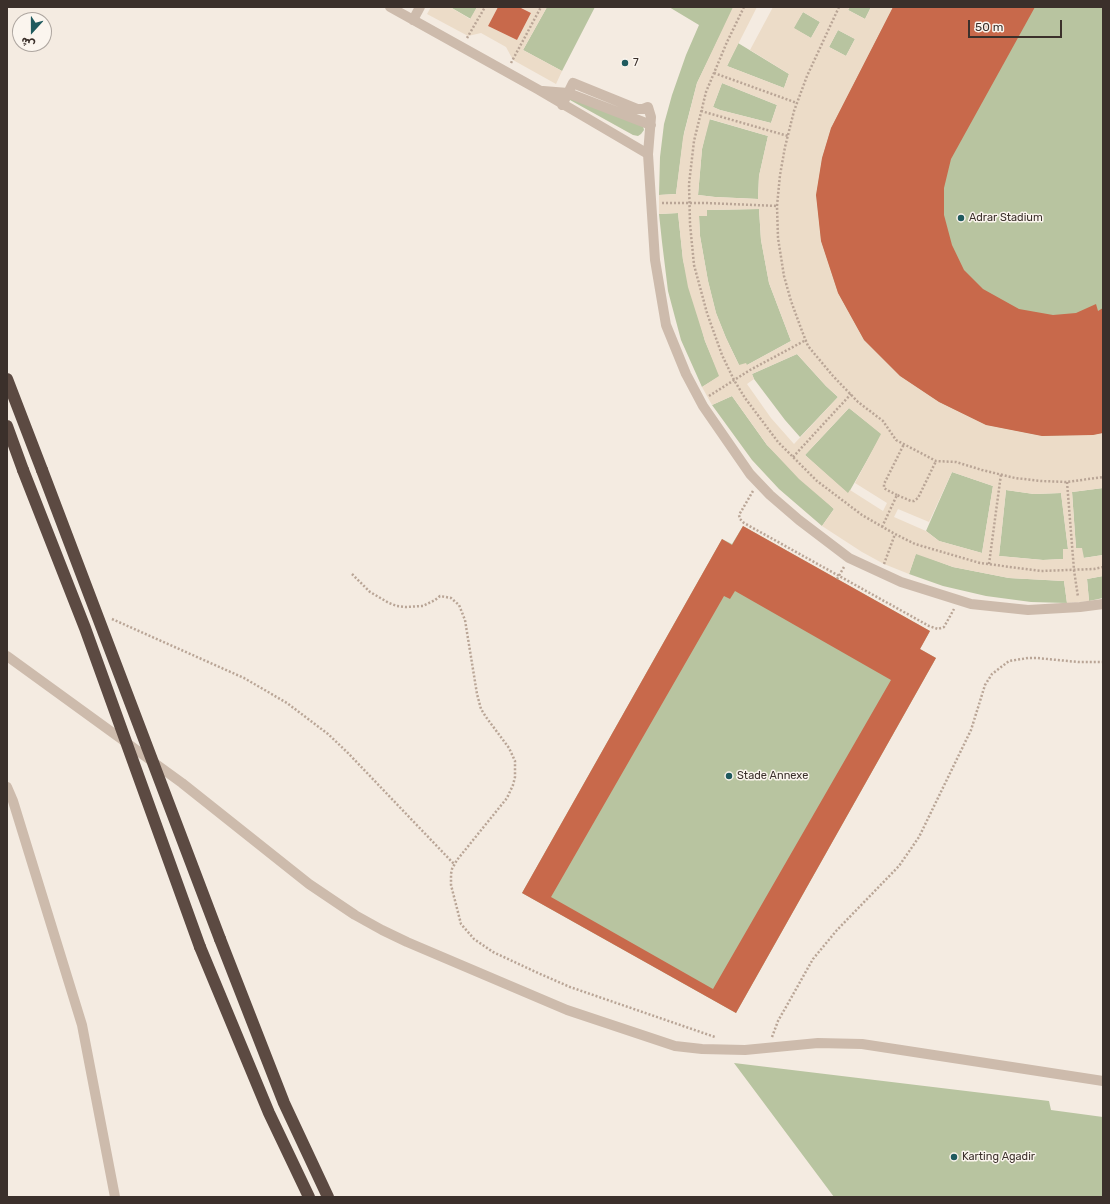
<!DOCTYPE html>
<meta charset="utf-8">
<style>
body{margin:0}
#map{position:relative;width:1110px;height:1204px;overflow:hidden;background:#f4ebe1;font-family:Rubik,Cairo,sans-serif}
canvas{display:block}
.frame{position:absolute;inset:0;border:8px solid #3b302b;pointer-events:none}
.north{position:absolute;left:12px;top:12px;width:40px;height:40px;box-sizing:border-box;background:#fbf5ee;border:1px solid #aea6a0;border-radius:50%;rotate:201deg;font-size:11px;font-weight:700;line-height:16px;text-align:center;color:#3b302b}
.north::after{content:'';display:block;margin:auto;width:14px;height:18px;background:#1f5a5e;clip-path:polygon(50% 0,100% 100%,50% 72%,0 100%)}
.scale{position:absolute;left:968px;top:20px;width:94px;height:18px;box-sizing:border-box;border:2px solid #3b302b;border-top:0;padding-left:5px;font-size:12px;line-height:14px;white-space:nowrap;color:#3b302b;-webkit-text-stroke:3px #fbf5ee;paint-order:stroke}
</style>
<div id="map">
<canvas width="1110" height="1204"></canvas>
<div class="frame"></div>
<div class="north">ش</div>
<div class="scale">50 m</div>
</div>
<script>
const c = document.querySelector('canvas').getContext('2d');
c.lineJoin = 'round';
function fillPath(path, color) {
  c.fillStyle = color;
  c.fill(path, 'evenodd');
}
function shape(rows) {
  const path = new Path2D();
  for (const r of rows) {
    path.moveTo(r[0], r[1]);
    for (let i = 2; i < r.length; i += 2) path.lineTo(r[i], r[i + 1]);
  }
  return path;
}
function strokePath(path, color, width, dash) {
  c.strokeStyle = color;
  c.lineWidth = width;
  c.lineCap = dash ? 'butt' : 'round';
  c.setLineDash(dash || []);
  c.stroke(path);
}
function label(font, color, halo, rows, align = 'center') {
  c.font = font + ' Rubik,sans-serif';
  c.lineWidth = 3;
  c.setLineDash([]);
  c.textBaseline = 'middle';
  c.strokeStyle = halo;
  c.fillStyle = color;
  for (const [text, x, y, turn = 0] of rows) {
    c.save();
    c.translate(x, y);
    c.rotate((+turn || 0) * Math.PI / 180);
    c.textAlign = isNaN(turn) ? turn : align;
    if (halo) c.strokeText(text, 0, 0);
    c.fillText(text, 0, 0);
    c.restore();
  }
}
const green = shape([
 [450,7,477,7,471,19],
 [547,7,595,7,562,71,523,50],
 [669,7,734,7,697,83,684,133,676,194,659,195,660,157,664,124,672,95,686,55,699,25],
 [850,7,871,7,865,19,848,10],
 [893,7,1103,7,1103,433,1093,435,1042,436,986,425,939,402,900,376,864,340,838,293,821,241,816,195,822,158,831,128],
 [803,12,820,22,811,38,793,28],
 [838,30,855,39,846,56,829,47],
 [738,43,789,74,784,88,727,66],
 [722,83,777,105,771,123,720,110,713,107],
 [570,98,643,126,644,130,641,134,638,136,633,135,570,100],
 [709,119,768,136,759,176,758,199,715,197,698,195,702,149],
 [759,209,761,240,769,283,791,341,747,365,739,365,726,338,716,313,708,281,700,236,699,216,707,216,706,210],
 [678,213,683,260,705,341,720,376,702,387,681,340,668,291,662,242,659,214],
 [797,354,826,386,838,397,800,437,785,420,754,379,752,374],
 [732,396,767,445,834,509,822,526,779,489,752,460,712,405],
 [849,408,882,434,848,494,805,455],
 [952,472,993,486,982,553,939,541,926,531],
 [1103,488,1103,555,1083,558,1076,549,1072,492],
 [1006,490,1034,494,1061,493,1068,549,1064,559,1043,560,999,556],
 [743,526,930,631,920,649,936,658,736,1013,522,893,722,539,732,544],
 [916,553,953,567,1009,578,1064,581,1067,603,1031,602,986,596,943,586,909,574],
 [1103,576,1103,598,1089,601,1087,579],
 [734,1063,1049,1101,1051,1110,1103,1117,1103,1197,834,1197]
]);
const plaza = shape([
 [431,7,450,7,470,19,477,7,498,7,488,26,517,40,531,13,519,7,547,7,523,50,562,71,556,84,513,60,506,47,481,33,468,36,427,14],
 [733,7,757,7,727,66,784,88,789,74,750,50,773,7,850,7,848,10,865,19,871,7,893,7,831,128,822,158,816,195,821,241,838,293,864,340,900,376,939,402,986,425,1042,436,1093,435,1103,433,1103,488,1072,492,1076,548,1082,548,1084,558,1103,555,1103,576,1087,579,1089,601,1067,603,1064,581,1009,578,953,567,916,554,909,574,884,564,862,552,822,526,834,509,799,479,767,445,732,396,712,405,702,387,719,376,705,341,688,287,683,260,678,213,659,214,659,195,676,194,683,138,697,83],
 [803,12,820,22,811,38,794,28],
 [838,30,855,39,846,56,829,47],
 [722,83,777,105,771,123,720,110,713,107],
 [710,119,768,136,759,176,758,199,715,197,698,195,702,149],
 [759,209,761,240,769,283,791,341,747,365,746,363,739,365,726,338,716,313,708,281,700,236,699,216,707,216,707,210],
 [797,354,826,386,838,397,794,444,771,418,747,384,754,379,752,374],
 [849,408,881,434,855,483,887,503,883,511,850,490,848,493,805,455],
 [952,472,993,486,982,553,939,541,926,531,894,517,898,509,929,522],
 [1006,490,1034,494,1061,493,1068,549,1063,549,1063,559,1043,560,999,556]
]);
const building = shape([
 [498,7,519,7,531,13,517,40,488,26],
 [893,7,1035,7,951,159,944,188,944,215,952,245,964,270,983,289,1019,309,1053,315,1076,313,1096,304,1098,311,1103,308,1103,433,1093,435,1042,436,986,425,939,402,900,376,864,340,838,293,821,241,816,195,822,158,831,128],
 [743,526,930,631,920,649,936,658,736,1013,522,893,722,539,732,545],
 [735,591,891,680,713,989,551,897,724,596,730,599]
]);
const path = shape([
 [744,7,727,42,706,92,694,141,689,184,690,224,694,265,707,313,722,355,734,380,745,398,778,442,817,481,862,515,895,534,915,544,980,563,1041,571,1094,569,1103,567],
 [839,7,807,76,794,111,785,147,780,175,777,206,778,238,784,276,791,301,802,331,808,346,833,376,858,402,883,421,896,440,936,461,956,462,982,470,1015,478,1041,481,1067,482,1103,477],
 [467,38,485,7],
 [511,63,541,7],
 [714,73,797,103],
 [701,111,788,136],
 [662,203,706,203,777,206],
 [709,396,750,370,806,340],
 [793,457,851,394],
 [1067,482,1074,570,1078,597],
 [753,491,739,515,740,519,744,523,929,626,938,629,944,627,954,609],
 [897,495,887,490,884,488,884,484,904,444],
 [882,527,897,495,911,501,914,501,918,498,936,461],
 [884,564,895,534],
 [989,564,1001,474],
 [352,574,370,592,389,603,397,606,405,607,423,606,435,600,440,596,451,598,459,605,465,620,477,694,481,709,486,717,509,748,515,761,515,777,513,785,507,798,457,860,452,869,451,874,451,885,461,924,474,939,493,952,538,973,570,987,715,1037],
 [837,579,844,567],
 [112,619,244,678,287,703,328,734,348,753,454,864],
 [772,1037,778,1021,813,959,837,930,899,866,919,837,971,730,985,685,992,674,1009,661,1028,658,1037,658,1078,662,1103,662]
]);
const minor = shape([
 [390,7,539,90,648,154],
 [413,20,420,7],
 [543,91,568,93,651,125],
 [562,105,573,83,637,109,643,109,648,107,651,117,648,154,655,260,666,325,686,374,703,406,750,474,770,495,799,520,849,558,901,582,971,604,1028,610,1080,607,1103,604],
 [7,656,182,783,309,884,355,915,382,930,407,942,567,1010,675,1046,702,1049,745,1050,818,1043,862,1044,1103,1081],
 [7,787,13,801,82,1025,115,1197]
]);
const highway = shape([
 [7,379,42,470],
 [7,426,23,470],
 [220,939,284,1103,328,1197],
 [200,947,269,1113,309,1197]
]);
const highwayBridge = shape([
 [23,470,85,628,200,947],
 [42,470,220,939]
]);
const markers = [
 [625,63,4,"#1f5a5e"],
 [961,218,4,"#1f5a5e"],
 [729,776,4,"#1f5a5e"],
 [954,1157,4,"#1f5a5e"]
];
const poiNames = [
 ["7",633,63],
 ["Adrar Stadium",969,218],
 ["Stade Annexe",737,776],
 ["Karting Agadir",962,1157]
];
fillPath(green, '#b8c4a0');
fillPath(plaza, '#ecdcc8');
fillPath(building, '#c8694b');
strokePath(path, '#b9a596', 2.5, [2, 2]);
strokePath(minor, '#cdbbac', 10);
strokePath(highway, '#5c4a42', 12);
strokePath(highwayBridge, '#5c4a42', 12);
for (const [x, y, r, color] of markers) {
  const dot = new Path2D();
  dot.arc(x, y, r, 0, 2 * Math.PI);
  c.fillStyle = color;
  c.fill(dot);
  strokePath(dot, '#fbf5ee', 1.5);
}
label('11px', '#3b302b', '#fbf5ee', poiNames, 'left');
</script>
